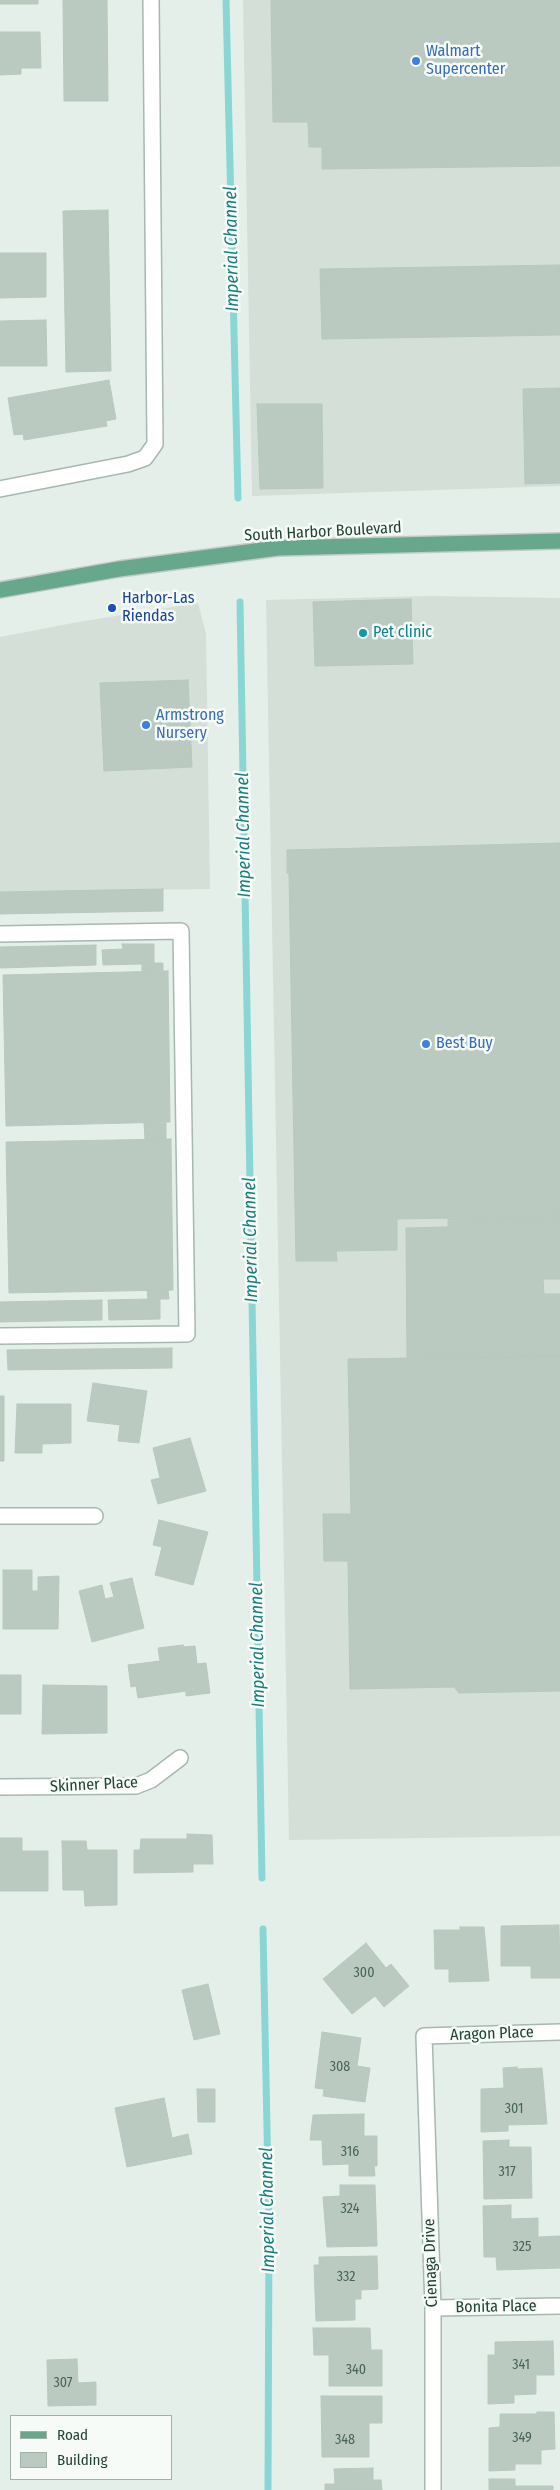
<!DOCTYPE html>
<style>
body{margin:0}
#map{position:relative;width:560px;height:2490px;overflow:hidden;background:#e5efe9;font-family:"Fira Sans Condensed",sans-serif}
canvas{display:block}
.legend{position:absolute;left:10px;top:2415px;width:162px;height:65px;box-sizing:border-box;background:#f6fbf7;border:1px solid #a1b1a9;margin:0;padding:6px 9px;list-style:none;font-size:15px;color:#224234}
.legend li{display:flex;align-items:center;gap:10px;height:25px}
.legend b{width:25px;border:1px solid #a1b1a9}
</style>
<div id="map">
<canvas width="560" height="2490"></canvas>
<ul class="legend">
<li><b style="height:6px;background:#67a78b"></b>Road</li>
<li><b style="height:14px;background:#bacac1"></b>Building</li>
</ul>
</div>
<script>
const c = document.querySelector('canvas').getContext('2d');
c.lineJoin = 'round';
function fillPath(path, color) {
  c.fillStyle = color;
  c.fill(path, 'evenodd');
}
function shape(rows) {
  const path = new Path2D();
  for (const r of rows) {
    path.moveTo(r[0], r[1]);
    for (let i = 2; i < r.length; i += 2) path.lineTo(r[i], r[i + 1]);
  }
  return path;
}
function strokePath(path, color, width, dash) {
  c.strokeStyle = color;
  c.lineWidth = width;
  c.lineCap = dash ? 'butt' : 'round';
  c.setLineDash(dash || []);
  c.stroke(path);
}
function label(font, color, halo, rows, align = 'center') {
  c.font = font + ' "Fira Sans Condensed",sans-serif';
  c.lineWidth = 5;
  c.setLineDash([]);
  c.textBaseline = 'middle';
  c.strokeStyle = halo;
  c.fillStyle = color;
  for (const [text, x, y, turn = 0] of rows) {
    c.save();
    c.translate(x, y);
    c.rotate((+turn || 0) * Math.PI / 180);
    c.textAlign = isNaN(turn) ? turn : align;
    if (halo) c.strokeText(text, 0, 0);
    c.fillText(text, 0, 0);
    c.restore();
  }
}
const built = shape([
 [243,0,560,0,560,486,252,496],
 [430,596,560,598,560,1836,289,1840,266,600],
 [198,603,206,634,210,889,0,892,0,637,78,622]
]);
const stream = shape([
 [226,0,238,498],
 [240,602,262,1878],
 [263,1929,269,2228,268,2490]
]);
const building = shape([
 [0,0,38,0,38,4,0,4,0,0],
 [63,0,107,0,108,101,64,101,63,0],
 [271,0,560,0,560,166,322,169,322,147,309,147,308,122,273,122,271,0],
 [0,32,40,32,41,68,21,68,21,74,0,75,0,32],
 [108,210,111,371,66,372,63,211,108,210],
 [0,253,46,253,46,297,0,298,0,253],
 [560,265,560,335,322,339,320,269,560,265],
 [46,320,47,366,0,366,0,321,46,320],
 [109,380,116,419,106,421,107,426,24,440,23,434,14,435,8,398,109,380],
 [560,388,560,483,525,484,523,389,560,388],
 [257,404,322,404,323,488,260,489,257,404],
 [411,599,413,664,315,666,313,602,411,599],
 [188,680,192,767,104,771,100,683,188,680],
 [560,843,560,1216,397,1219,397,1250,336,1251,337,1261,296,1261,289,873,287,873,287,850,560,843],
 [163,889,163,911,0,914,0,892,163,889],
 [122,944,154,944,154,963,163,963,163,972,142,972,142,964,103,965,102,950,123,949,122,944],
 [96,945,96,965,0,968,0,947,96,945],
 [168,971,170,1122,6,1126,3,975,168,971],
 [144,1123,166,1123,166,1139,145,1139,144,1123],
 [171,1139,173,1290,9,1293,6,1142,171,1139],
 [560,1216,560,1279,543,1279,544,1294,560,1294,560,1356,407,1359,406,1228,448,1227,448,1217,560,1216],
 [147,1290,168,1290,169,1299,160,1299,160,1319,109,1320,108,1300,148,1299,147,1290],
 [102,1300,102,1320,0,1322,0,1302,102,1300],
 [172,1348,172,1368,8,1370,7,1350,172,1348],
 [560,1356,560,1691,459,1693,454,1687,350,1689,348,1561,324,1561,323,1514,351,1514,348,1359,560,1356],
 [93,1383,147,1391,139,1443,118,1441,120,1425,87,1421,93,1383],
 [0,1396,4,1396,4,1461,0,1461,0,1396],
 [17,1404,71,1404,71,1443,42,1444,42,1453,15,1453,17,1404],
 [190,1438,206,1491,158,1504,151,1480,160,1478,153,1448,190,1438],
 [159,1520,208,1532,193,1585,155,1575,162,1547,153,1545,159,1520],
 [3,1570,32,1570,32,1591,38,1591,38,1577,59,1576,58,1629,3,1629,3,1570],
 [132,1578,144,1628,92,1642,79,1591,102,1585,105,1599,114,1597,110,1583,132,1578],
 [183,1645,184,1647,195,1646,197,1664,206,1663,210,1693,186,1696,186,1691,138,1698,136,1686,131,1687,128,1665,160,1661,158,1648,183,1645],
 [0,1675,21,1675,21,1714,0,1714,0,1675],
 [43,1685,107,1686,107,1733,42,1734,43,1685],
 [187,1834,212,1835,213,1864,193,1864,193,1872,134,1873,134,1850,140,1850,141,1839,187,1839,187,1834],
 [0,1838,22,1838,22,1851,48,1851,48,1891,0,1891,0,1838],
 [62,1841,86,1841,87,1850,117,1850,117,1905,85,1906,84,1890,63,1890,62,1841],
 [559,1925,560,1978,531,1978,531,1966,501,1966,501,1926,559,1925],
 [460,1927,484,1927,489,1981,449,1982,449,1969,435,1969,434,1930,460,1930,460,1927],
 [366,1943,386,1968,391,1964,409,1986,384,2007,375,1996,352,2014,323,1979,366,1943],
 [208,1984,220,2034,194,2040,182,1990,208,1984],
 [322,2032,361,2038,357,2066,370,2068,365,2102,323,2096,324,2089,315,2088,322,2032],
 [517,2067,517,2069,542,2068,547,2124,508,2125,508,2131,481,2132,481,2089,504,2088,503,2068,517,2067],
 [197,2089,215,2089,215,2122,198,2122,197,2089],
 [164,2098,172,2138,188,2134,192,2154,127,2167,115,2108,164,2098],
 [364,2114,364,2136,377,2136,377,2166,374,2166,375,2176,349,2176,349,2164,323,2165,322,2140,310,2140,313,2115,364,2114],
 [509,2140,509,2147,531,2147,532,2198,484,2199,483,2141,509,2140],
 [340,2185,375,2185,377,2246,327,2247,323,2197,340,2196,340,2185],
 [511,2205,511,2219,538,2218,538,2237,560,2236,560,2268,497,2270,496,2257,484,2257,483,2206,511,2205],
 [377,2256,378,2289,361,2290,361,2299,355,2299,355,2320,316,2321,314,2265,319,2265,319,2257,377,2256],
 [313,2328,370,2328,371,2350,382,2350,382,2386,329,2386,329,2355,314,2355,313,2328],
 [553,2341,554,2375,536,2375,536,2394,514,2395,514,2403,488,2404,488,2355,495,2355,495,2342,553,2341],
 [77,2359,78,2383,96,2382,96,2405,48,2406,47,2360,77,2359],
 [321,2396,382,2396,382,2423,369,2423,369,2457,322,2457,321,2396],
 [537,2412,554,2412,555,2449,541,2450,541,2464,515,2464,515,2470,489,2471,489,2428,500,2427,500,2414,537,2414,537,2412],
 [373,2468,373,2480,381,2480,382,2490,325,2490,325,2484,335,2484,334,2469,373,2468],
 [489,2479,515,2479,515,2486,553,2486,553,2490,489,2490,489,2479]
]);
const street = shape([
 [0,489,128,464,145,458,155,444,151,0],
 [0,934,181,931,187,1334,0,1336],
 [0,1516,95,1516],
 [0,1787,136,1786,151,1780,180,1758],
 [433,2308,560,2306],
 [433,2490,433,2308,424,2036,560,2032]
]);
const primary = shape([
 [0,590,119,569,278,548,560,541]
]);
const markers = [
 [416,61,5,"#3f7fe0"],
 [112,608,5,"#1a4fb4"],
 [363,633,5,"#0f9aa8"],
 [146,725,5,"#3f7fe0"],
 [426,1044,5,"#3f7fe0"]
];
const numberNames = [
 ["300",364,1973],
 ["308",340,2067],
 ["301",514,2109],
 ["316",350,2152],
 ["317",507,2172],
 ["324",350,2209],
 ["325",522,2247],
 ["332",346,2277],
 ["341",521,2365],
 ["340",356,2370],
 ["307",63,2383],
 ["349",522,2438],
 ["348",345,2440]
];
const shopNames = [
 ["Walmart",426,52],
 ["Supercenter",426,70],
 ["Armstrong",156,716],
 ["Nursery",156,734],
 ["Best Buy",436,1044]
];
const streetNames = [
 ["South Harbor Boulevard",323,532,-3],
 ["Skinner Place",94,1785,-3],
 ["Aragon Place",492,2034,-2],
 ["Cienaga Drive",431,2263,-92],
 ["Bonita Place",496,2307,-1]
];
const transitNames = [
 ["Harbor-Las",122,599],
 ["Riendas",122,617]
];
const cultureNames = [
 ["Pet clinic",373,633]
];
const waterNames = [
 ["Imperial Channel",232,249,-91],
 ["Imperial Channel",244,835,-91],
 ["Imperial Channel",251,1240,-91],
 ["Imperial Channel",258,1645,-91],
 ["Imperial Channel",268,2210,-91]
];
fillPath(built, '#d3dfd7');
strokePath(stream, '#8ad6d5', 7);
fillPath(building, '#bacac1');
strokePath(building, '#b7c9be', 1);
strokePath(street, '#a7b8af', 18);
strokePath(primary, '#c1cac6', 18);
strokePath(street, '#fff', 15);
strokePath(primary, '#67a78b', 15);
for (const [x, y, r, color] of markers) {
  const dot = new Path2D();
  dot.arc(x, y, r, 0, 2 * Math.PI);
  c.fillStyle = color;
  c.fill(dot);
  strokePath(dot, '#f6fbf7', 2);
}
label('14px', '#486457', null, numberNames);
label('16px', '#366cbe', '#f6fbf7', shopNames, 'left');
label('16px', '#224234', '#f6fbf7', streetNames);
label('16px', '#164399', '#f6fbf7', transitNames, 'left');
label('16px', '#0d838f', '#f6fbf7', cultureNames, 'left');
label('italic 18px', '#187d7c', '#f6fbf7', waterNames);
</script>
